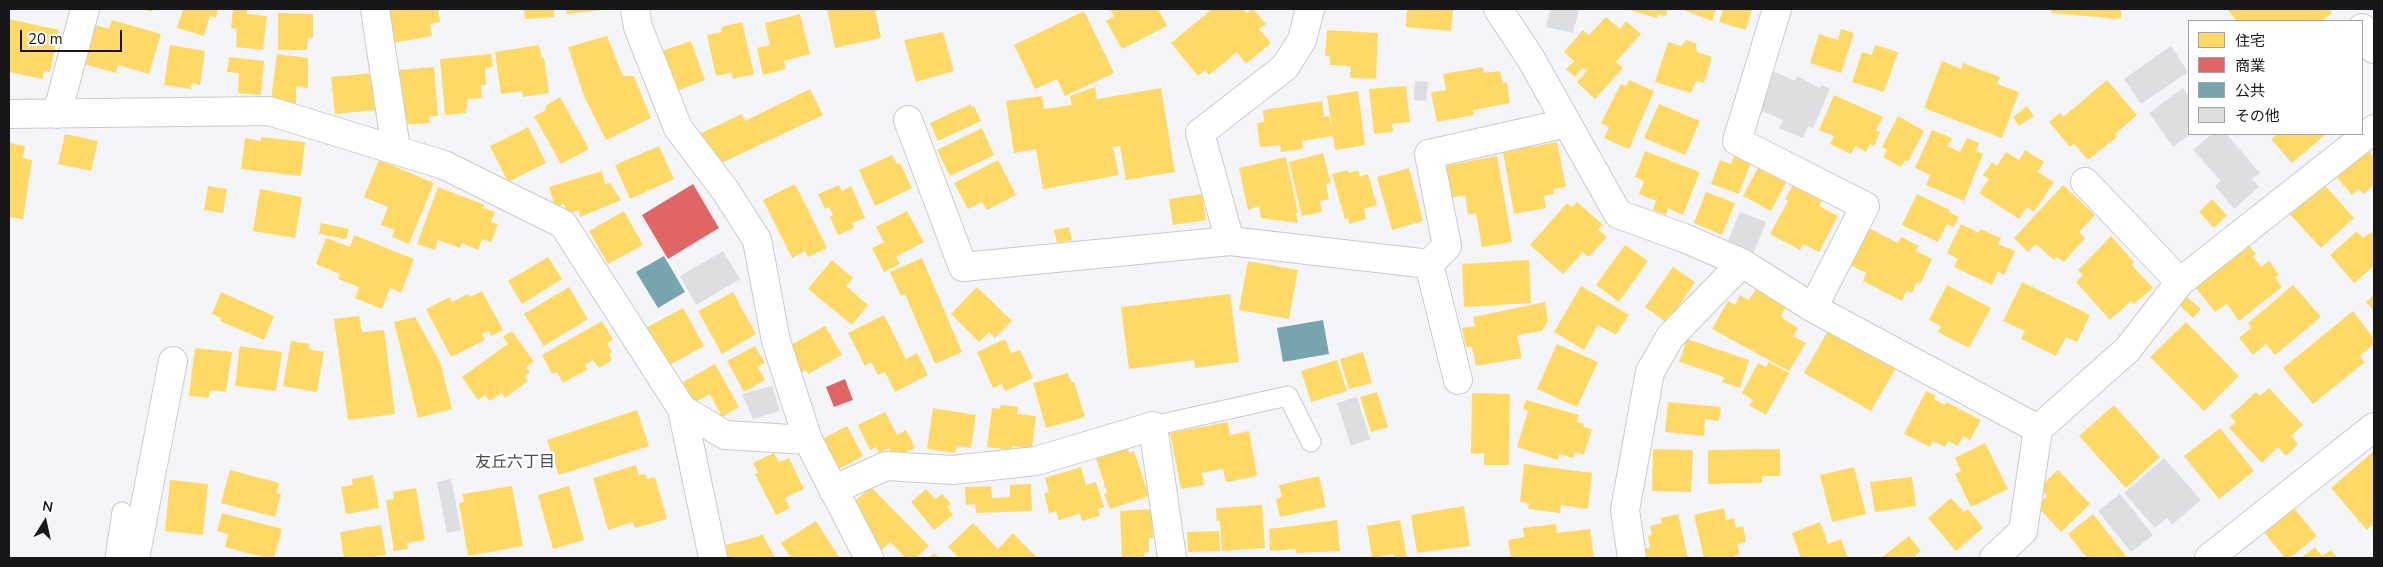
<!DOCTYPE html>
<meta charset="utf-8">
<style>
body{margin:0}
#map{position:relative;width:2383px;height:567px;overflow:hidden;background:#f3f5f8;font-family:"Nunito Sans","Noto Sans JP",sans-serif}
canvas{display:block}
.frame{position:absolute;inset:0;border:10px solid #161719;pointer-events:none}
.legend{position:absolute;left:2188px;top:20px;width:175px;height:115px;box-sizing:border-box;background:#fff;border:1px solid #a2a2a3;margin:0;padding:6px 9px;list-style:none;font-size:15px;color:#161719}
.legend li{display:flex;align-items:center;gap:10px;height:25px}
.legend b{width:25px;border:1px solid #a2a2a3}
.north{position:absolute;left:20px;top:497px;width:50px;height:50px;-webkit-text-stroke:4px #fff;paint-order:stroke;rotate:10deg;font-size:14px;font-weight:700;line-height:20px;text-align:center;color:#161719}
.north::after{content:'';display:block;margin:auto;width:18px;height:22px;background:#161719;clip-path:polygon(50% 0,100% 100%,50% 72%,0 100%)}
.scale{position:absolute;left:20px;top:30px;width:102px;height:22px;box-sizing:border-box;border:2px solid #161719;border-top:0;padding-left:6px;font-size:15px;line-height:18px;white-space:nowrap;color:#161719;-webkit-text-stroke:4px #fff;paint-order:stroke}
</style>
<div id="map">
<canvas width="2383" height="567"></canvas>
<div class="frame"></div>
<ul class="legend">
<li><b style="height:14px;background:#ffd966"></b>住宅</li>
<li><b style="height:14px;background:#e06666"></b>商業</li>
<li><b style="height:14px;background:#76a5af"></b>公共</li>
<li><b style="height:14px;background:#dcdee0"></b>その他</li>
</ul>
<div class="north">N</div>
<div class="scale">20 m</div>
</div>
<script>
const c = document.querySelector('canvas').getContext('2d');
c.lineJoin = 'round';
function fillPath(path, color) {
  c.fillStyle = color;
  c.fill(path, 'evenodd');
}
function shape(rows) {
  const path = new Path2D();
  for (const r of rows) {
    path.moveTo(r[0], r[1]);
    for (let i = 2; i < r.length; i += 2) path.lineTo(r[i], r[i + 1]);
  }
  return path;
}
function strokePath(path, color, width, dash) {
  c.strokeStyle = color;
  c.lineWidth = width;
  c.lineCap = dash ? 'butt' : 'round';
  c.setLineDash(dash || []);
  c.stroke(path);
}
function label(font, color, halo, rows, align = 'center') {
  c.font = font + ' "Nunito Sans","Noto Sans JP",sans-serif';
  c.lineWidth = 5;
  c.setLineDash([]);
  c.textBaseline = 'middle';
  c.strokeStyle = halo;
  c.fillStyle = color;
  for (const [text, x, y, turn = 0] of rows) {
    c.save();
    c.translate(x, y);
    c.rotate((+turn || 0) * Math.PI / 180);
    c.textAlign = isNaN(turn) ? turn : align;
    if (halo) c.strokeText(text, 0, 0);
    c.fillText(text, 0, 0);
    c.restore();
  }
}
const homes = shape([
 [140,9,153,9,152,12],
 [183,9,218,9,216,18,210,16,204,36,177,28],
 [233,9,247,9,247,14,267,16,263,50,236,47,237,29,231,28],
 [387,9,438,9,440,22,430,24,432,36,392,43],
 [524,9,554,9,554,17,525,19],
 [566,9,602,9,602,10,567,14],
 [827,9,875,9,881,38,835,48],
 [1110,9,1158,9,1167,26,1122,49,1106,21,1114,16],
 [1212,9,1243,9,1247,13,1253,9,1266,24,1259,29,1271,43,1246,64,1237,52,1209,75,1205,70,1198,76,1171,43],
 [1407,9,1453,9,1451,31,1406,27],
 [1626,9,1668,9,1666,16,1658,14,1657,18],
 [1681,9,1716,9,1712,21],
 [1723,9,1752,9,1746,30,1719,22],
 [2052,9,2121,9,2121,19,2051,13],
 [2227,9,2329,9,2332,13,2322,21,2237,21],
 [1084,11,1114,73,1065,96,1057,79,1035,89,1014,45],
 [278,13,313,14,313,38,308,38,307,50,278,50],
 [800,14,810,54,784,61,786,69,763,75,757,48,770,45,765,23],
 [1606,17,1620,29,1626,21,1641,34,1616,62,1623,68,1595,99,1577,82,1587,71,1583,68,1575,77,1566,69,1574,61,1564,52,1583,30,1589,35],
 [9,19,59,30,50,72,44,71,43,79,9,72],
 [112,20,161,34,149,74,118,65,116,73,84,64,95,25,109,29],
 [742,22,754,74,733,79,731,73,716,76,707,35,722,32,721,27],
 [1841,29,1854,33,1841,73,1810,63,1819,34,1838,40],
 [1327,30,1378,33,1376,79,1350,78,1351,66,1330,65,1330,56,1325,56],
 [943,32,954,71,916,82,904,40],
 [607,36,623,76,634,76,651,118,606,140,584,96,568,47],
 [1686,40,1696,43,1697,52,1712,57,1704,83,1696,81,1691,93,1655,82,1668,42,1681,46],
 [691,41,705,80,677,91,662,51],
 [170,45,205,51,200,85,192,83,191,89,164,85],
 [539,45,542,58,544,58,549,93,523,97,522,91,501,94,495,52],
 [1875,45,1898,52,1884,92,1852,82,1862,52,1872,55],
 [277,54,308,58,308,88,296,86,296,103,271,100],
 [491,54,493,67,485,68,486,85,481,85,482,98,468,99,466,113,445,115,440,59],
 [229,57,264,61,261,95,238,93,239,73,227,72],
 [1942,61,1961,69,1963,63,2000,77,1997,84,2019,92,2002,138,1924,108],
 [434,67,438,116,429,116,430,123,401,125,397,70],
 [1483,67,1484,73,1500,71,1503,83,1507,82,1510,103,1473,110,1474,115,1437,122,1431,92,1446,90,1443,74],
 [372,73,377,110,335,114,331,77],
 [1629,80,1654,91,1629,149,1604,138,1609,127,1601,123,1621,84,1626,86],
 [2107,80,2137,115,2115,134,2117,137,2088,160,2074,144,2070,147,2049,122,2060,113,2063,117],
 [1406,86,1410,122,1392,124,1393,132,1374,134,1369,89],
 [1095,87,1097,99,1161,88,1175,172,1126,180,1120,146,1113,147,1119,175,1043,189,1036,149,1014,153,1006,101,1042,96,1044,109,1072,105,1070,96],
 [810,89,823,115,713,167,697,135,742,114,745,121],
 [1358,91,1365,145,1335,150,1333,136,1302,141,1303,149,1281,152,1280,145,1260,147,1257,123,1264,122,1263,110,1322,101,1324,117,1329,116,1332,128,1327,96],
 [1834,95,1883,117,1876,130,1880,132,1874,146,1870,144,1866,152,1855,146,1851,154,1830,144,1834,136,1819,130],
 [560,97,589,149,561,164,534,116,546,110,545,106],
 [971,104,971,107,974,106,981,121,938,141,930,123],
 [1659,104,1700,121,1685,155,1644,138],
 [2027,106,2034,116,2019,126,2013,117],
 [1898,116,1924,131,1908,162,1905,160,1901,167,1883,157,1887,150,1882,147],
 [528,127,546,163,508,182,490,146],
 [982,128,994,155,950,176,937,150],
 [1932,130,1952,138,1948,146,1960,152,1967,138,1979,143,1976,151,1983,154,1964,201,1926,185,1930,175,1915,168],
 [65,134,98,141,91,171,58,164],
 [2277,134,2326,134,2292,163,2271,139],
 [261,137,305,142,301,176,241,169,245,138,261,141],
 [1531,141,1532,147,1557,142,1566,187,1553,189,1554,194,1544,196,1546,208,1514,214,1502,146],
 [9,143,25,146,23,158,32,160,23,219,9,217],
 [2364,144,2374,157,2374,185,2364,194,2359,189,2352,195,2334,174],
 [659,146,674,179,630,199,615,165],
 [2025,150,2044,162,2038,172,2054,182,2034,212,2027,207,2019,219,1979,193,1989,179,1983,175,1992,162,1997,166,2006,152,2019,160],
 [1645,151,1700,172,1683,215,1668,208,1666,215,1653,210,1656,201,1639,194,1644,181,1635,177],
 [1323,153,1331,183,1326,184,1329,199,1320,201,1322,212,1302,216,1289,162],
 [892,155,897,164,900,163,912,188,875,206,859,170],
 [1497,156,1512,242,1482,247,1476,213,1468,215,1465,195,1450,198,1444,166],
 [1734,156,1751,162,1739,194,1711,184,1720,160,1731,164],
 [1286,157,1298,213,1296,213,1298,223,1261,218,1259,206,1248,210,1239,168],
 [379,160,434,183,409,244,392,237,395,230,381,225,388,207,364,197],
 [998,160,1016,195,987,210,982,202,968,209,954,183],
 [1760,164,1788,179,1771,211,1743,196],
 [1409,168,1423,221,1392,230,1377,177],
 [1348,170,1349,173,1358,170,1360,177,1368,174,1377,205,1364,209,1366,219,1349,224,1348,218,1345,219,1332,174],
 [602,171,605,184,610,183,621,200,580,217,579,210,567,214,564,204,555,207,549,187],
 [2319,179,2354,218,2321,248,2286,210],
 [1795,181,1824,196,1819,206,1838,216,1819,252,1803,244,1800,250,1770,234,1788,201,1785,199],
 [795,184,827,248,808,257,805,251,792,258,763,200],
 [839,185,842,191,851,186,865,218,852,223,854,228,838,235,830,217,833,215,829,207,825,209,818,194],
 [2063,185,2095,215,2079,232,2085,238,2064,262,2057,257,2054,260,2036,244,2028,252,2014,238],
 [208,186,227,189,223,213,204,210],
 [438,187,485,205,483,208,495,212,491,222,498,224,491,242,482,239,478,250,462,243,460,248,438,240,435,250,417,244],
 [260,189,302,197,295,238,253,231],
 [1706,192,1735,203,1722,235,1694,223],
 [1202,194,1206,220,1173,225,1169,199],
 [1917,194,1950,210,1949,212,1959,217,1954,227,1947,224,1938,242,1902,225],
 [2212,199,2227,215,2214,228,2199,212],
 [1577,202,1603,225,1598,229,1607,237,1589,257,1583,252,1563,274,1530,245,1567,203,1572,207],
 [624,211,643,245,608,264,589,231],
 [907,211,924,242,896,257,900,264,884,272,872,248,884,242,876,227],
 [321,223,349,229,346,239,319,234],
 [1961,224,1979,233,1980,229,2001,238,1998,244,2015,251,2004,275,1998,271,1992,285,1954,267,1958,259,1947,253],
 [1069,227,1072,240,1057,243,1054,230],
 [1869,228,1898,243,1901,237,1919,246,1916,251,1932,259,1920,284,1917,282,1912,293,1907,290,1902,301,1863,281,1866,273,1850,265],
 [2357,231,2363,238,2371,232,2374,235,2374,266,2354,283,2330,255],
 [354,235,414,259,401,293,390,288,382,309,355,298,359,287,338,279,340,274,316,264,326,238,350,247],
 [2111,236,2134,262,2132,265,2153,288,2134,304,2131,301,2110,320,2076,282,2083,275,2078,270],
 [2247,243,2256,254,2253,256,2261,267,2269,261,2279,275,2275,277,2282,287,2239,321,2227,304,2215,312,2193,284],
 [1625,245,1648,261,1619,302,1596,285],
 [548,257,562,279,522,304,508,281],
 [922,258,962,352,935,364,905,294,901,296,890,272],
 [832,260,853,278,846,286,868,305,852,325,808,289],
 [1529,260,1531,303,1464,307,1462,264],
 [1248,261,1298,270,1289,319,1239,310],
 [1673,267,1695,282,1667,323,1645,307],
 [2022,282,2090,315,2077,342,2066,337,2056,356,2021,339,2025,331,2003,321],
 [1947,285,1991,308,1969,348,1938,332,1941,326,1929,320],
 [2293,285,2321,317,2275,355,2266,344,2253,355,2239,338,2251,328,2248,323],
 [1581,286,1629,315,1616,335,1598,325,1584,350,1554,332],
 [569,287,588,319,544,346,524,314],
 [977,287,1012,321,995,338,989,332,979,342,951,314],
 [1756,289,1786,306,1781,317,1798,328,1793,336,1806,343,1789,371,1712,329,1728,301,1735,305,1740,295,1749,300],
 [482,291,503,330,491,336,489,331,482,334,485,340,451,357,426,309,450,297,452,302,468,294,470,297],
 [221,292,274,316,264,340,220,321,221,318,212,314],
 [733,292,756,334,722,354,698,311],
 [1230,294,1239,362,1195,368,1194,360,1129,369,1121,307],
 [2374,295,2374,311,2366,302],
 [2186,296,2201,309,2193,318,2178,304],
 [1545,302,1548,321,1542,331,1517,335,1522,358,1476,366,1472,347,1466,347,1462,328,1475,326,1473,317],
 [683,308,704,346,666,367,644,329],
 [2353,311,2374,339,2374,344,2360,356,2365,362,2313,404,2283,368],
 [884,315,906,359,917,353,928,375,895,392,885,372,878,375,871,362,865,366,848,333],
 [359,316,362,332,384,330,395,414,348,420,334,319],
 [415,317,440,362,452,409,418,418,394,322],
 [602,321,613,340,607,343,612,352,609,354,612,360,599,368,593,360,585,365,588,369,563,383,557,372,552,374,542,355],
 [2186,322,2239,376,2204,411,2150,357],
 [825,326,842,355,808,374,806,370,798,375,789,358,796,354,791,345],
 [1829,329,1896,368,1871,411,1804,373],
 [512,331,534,362,526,367,530,372,525,376,528,381,505,398,502,393,490,401,485,395,478,400,462,377,508,344,503,337],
 [1005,339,1011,353,1020,350,1033,378,1005,391,1002,384,993,388,977,352],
 [1687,339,1749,360,1740,388,1722,382,1724,377,1679,362],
 [291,341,310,344,309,349,324,352,317,392,283,386],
 [1557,344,1598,362,1577,407,1537,389],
 [240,346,282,352,276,391,235,386],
 [755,346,765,363,758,367,765,380,744,392,727,361],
 [195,348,232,352,226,392,210,390,209,398,189,396],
 [1363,352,1372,383,1349,389,1340,359],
 [1337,360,1347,391,1311,402,1301,371],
 [1769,362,1789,373,1766,415,1749,405,1753,400,1742,393,1758,363,1766,367],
 [715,364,739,407,722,417,710,394,694,403,683,382],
 [1068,373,1071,382,1074,382,1085,417,1046,428,1033,383],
 [2269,388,2303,425,2291,436,2298,444,2286,456,2278,447,2262,463,2229,428,2236,422,2230,416,2256,392,2260,396],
 [1926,391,1936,396,1934,399,1945,405,1946,402,1981,420,1970,440,1963,436,1958,446,1948,441,1945,447,1933,441,1930,447,1904,434],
 [1377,392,1388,427,1371,432,1360,397],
 [1472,393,1510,394,1509,465,1484,465,1484,453,1471,454],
 [1526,400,1579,415,1577,422,1584,424,1583,427,1592,429,1584,455,1575,452,1573,458,1559,454,1558,460,1517,447,1528,411,1523,409],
 [1668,402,1721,407,1719,421,1705,419,1704,436,1665,432],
 [1001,405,1018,407,1017,414,1036,416,1032,449,1012,446,1012,450,987,447,992,408,1000,409],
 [2114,405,2160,457,2126,488,2079,436],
 [933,408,976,415,971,448,957,446,955,453,927,449],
 [637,410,649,446,559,475,547,440],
 [885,412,897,435,906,430,915,448,893,458,889,448,879,453,876,447,870,450,858,425],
 [1228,422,1230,435,1249,431,1257,476,1226,482,1223,469,1202,473,1204,485,1181,489,1170,433],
 [847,426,863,456,833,472,817,442],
 [2220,428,2254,471,2219,499,2184,456],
 [1985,443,2008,489,1971,507,1955,474,1961,471,1955,458],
 [1127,447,1129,453,1134,451,1149,496,1110,509,1104,494,1107,493,1096,458],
 [1653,449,1693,450,1691,492,1652,491],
 [1780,449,1780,476,1762,476,1762,483,1708,484,1708,450],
 [2374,451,2374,528,2372,525,2367,530,2331,488],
 [774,453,779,462,789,458,804,489,785,498,790,508,776,515,755,474,758,473,753,463],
 [1524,464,1592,473,1588,509,1561,505,1560,513,1528,509,1529,503,1520,502],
 [636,465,639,475,645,474,647,479,655,477,667,519,635,528,633,522,608,530,593,478],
 [1081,467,1086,485,1096,482,1104,507,1098,509,1100,516,1082,521,1080,514,1059,520,1056,511,1049,513,1044,493,1049,492,1045,478],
 [1854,467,1866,514,1832,522,1820,475],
 [230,470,279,483,277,493,281,494,275,517,221,503],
 [2058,470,2090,504,2061,532,2037,506,2047,496,2039,488],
 [373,475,379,508,346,514,341,487,353,485,352,479],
 [1319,476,1326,507,1280,517,1276,499,1282,497,1279,485],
 [1912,477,1916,506,1875,512,1870,482],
 [170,480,208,484,203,535,165,531],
 [1031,484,1032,511,976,513,975,504,966,505,965,487,991,486,992,498,1010,497,1010,485],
 [512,486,523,546,468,556,459,503,464,502,462,494],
 [569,486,584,540,553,549,538,495],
 [871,487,929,546,916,558,906,558,890,542,881,551,865,534,871,529,849,506],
 [416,488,425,540,407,543,408,549,394,551,386,500,394,499,393,492],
 [926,489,935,499,942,494,951,504,947,507,953,515,934,530,911,502],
 [1951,498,1964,512,1968,509,1983,528,1956,551,1928,518],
 [2288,501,2317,536,2290,558,2285,558,2258,525],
 [1262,505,1265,548,1222,551,1220,521,1217,521,1216,508],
 [1464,506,1470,546,1417,553,1411,515],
 [1724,508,1726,520,1734,518,1736,528,1743,526,1746,542,1737,544,1740,554,1734,556,1735,558,1704,558,1694,515],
 [1152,509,1153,538,1149,538,1149,552,1144,553,1144,558,1122,558,1120,511],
 [222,513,282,529,274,558,266,558,225,547,228,534,217,531],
 [1678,514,1688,558,1641,558,1639,550,1650,547,1648,536,1652,535,1650,526,1662,523,1661,518],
 [2093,514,2126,556,2123,558,2087,558,2068,534],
 [1337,520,1340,551,1296,553,1296,549,1270,551,1269,529],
 [1400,520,1407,558,1394,558,1394,554,1372,558,1367,526],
 [816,521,839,557,791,558,781,543],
 [1820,522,1828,544,1841,539,1848,558,1801,558,1792,533],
 [973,523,998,549,1013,533,1037,558,959,558,948,547],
 [1556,524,1557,533,1590,529,1594,558,1511,558,1508,540,1524,537,1523,528],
 [381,525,386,555,366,558,344,558,340,532],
 [1219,531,1220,551,1188,552,1187,532],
 [763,535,775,558,729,558,722,546],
 [1909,536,1921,551,1915,555,1918,558,1881,558],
 [2315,547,2322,556,2331,550,2337,558,2301,558],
 [934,553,939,558,929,558]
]);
const shops = shape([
 [693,184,719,228,668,259,642,215],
 [845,379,853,400,834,407,826,387]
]);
const public = shape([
 [664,256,685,292,658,308,636,272],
 [1323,320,1329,354,1283,362,1277,328]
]);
const building = shape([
 [1550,9,1579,9,1573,33,1546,27],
 [2171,46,2188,72,2141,104,2124,79],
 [1766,68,1795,81,1797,76,1820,88,1821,85,1830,89,1813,128,1808,126,1803,138,1779,128,1783,120,1759,110],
 [1415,81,1428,82,1426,101,1414,100],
 [2183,88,2189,97,2189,135,2173,147,2149,113],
 [2212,134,2226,134,2260,173,2252,179,2259,187,2234,209,2215,186,2221,181,2193,150],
 [1740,212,1766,222,1754,252,1728,241],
 [723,251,740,279,696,305,680,276],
 [772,386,780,411,753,419,742,394],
 [1357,397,1370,439,1351,446,1337,403],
 [2164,458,2201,500,2172,525,2167,518,2155,528,2124,493],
 [451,479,461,530,447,533,437,482],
 [2120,494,2153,535,2131,552,2098,511]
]);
const lane = shape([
 [1153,426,1288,396,1311,442],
 [115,558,122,512]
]);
const street = shape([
 [375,9,396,149],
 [635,9,638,27,678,128,725,190,757,240,776,341,808,440],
 [1498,9,1531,59,1618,214,1684,238,1742,263,1670,337,1650,372,1625,510,1632,558],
 [2362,28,2374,49],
 [9,114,269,111,444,165,563,224,682,409,713,558],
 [57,114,85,9],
 [908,120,963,267,1230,241,1200,133,1285,67,1302,40,1310,9],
 [2085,182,2180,282,2374,129],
 [1230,241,1429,264,1447,246,1429,154,1567,123],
 [1742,263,1813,308,1865,206,1737,141,1777,9],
 [1429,264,1458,380],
 [1813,308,2038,429],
 [682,409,725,435,808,440,869,558],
 [833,490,886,466,953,470,1036,461,1153,426,1172,558],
 [135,558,173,361],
 [1994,558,2023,531,2038,429,2127,350,2180,282],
 [2209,558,2374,427]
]);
const neighbourhoodNames = [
 ["友丘六丁目",515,463]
];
fillPath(homes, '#ffd966');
fillPath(shops, '#e06666');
fillPath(public, '#76a5af');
fillPath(building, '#dcdee0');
strokePath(lane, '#cacbce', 21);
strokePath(street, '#cacbce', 30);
strokePath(lane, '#fdfefe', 19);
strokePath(street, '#fdfefe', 28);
label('16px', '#494b4f', '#fff', neighbourhoodNames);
</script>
